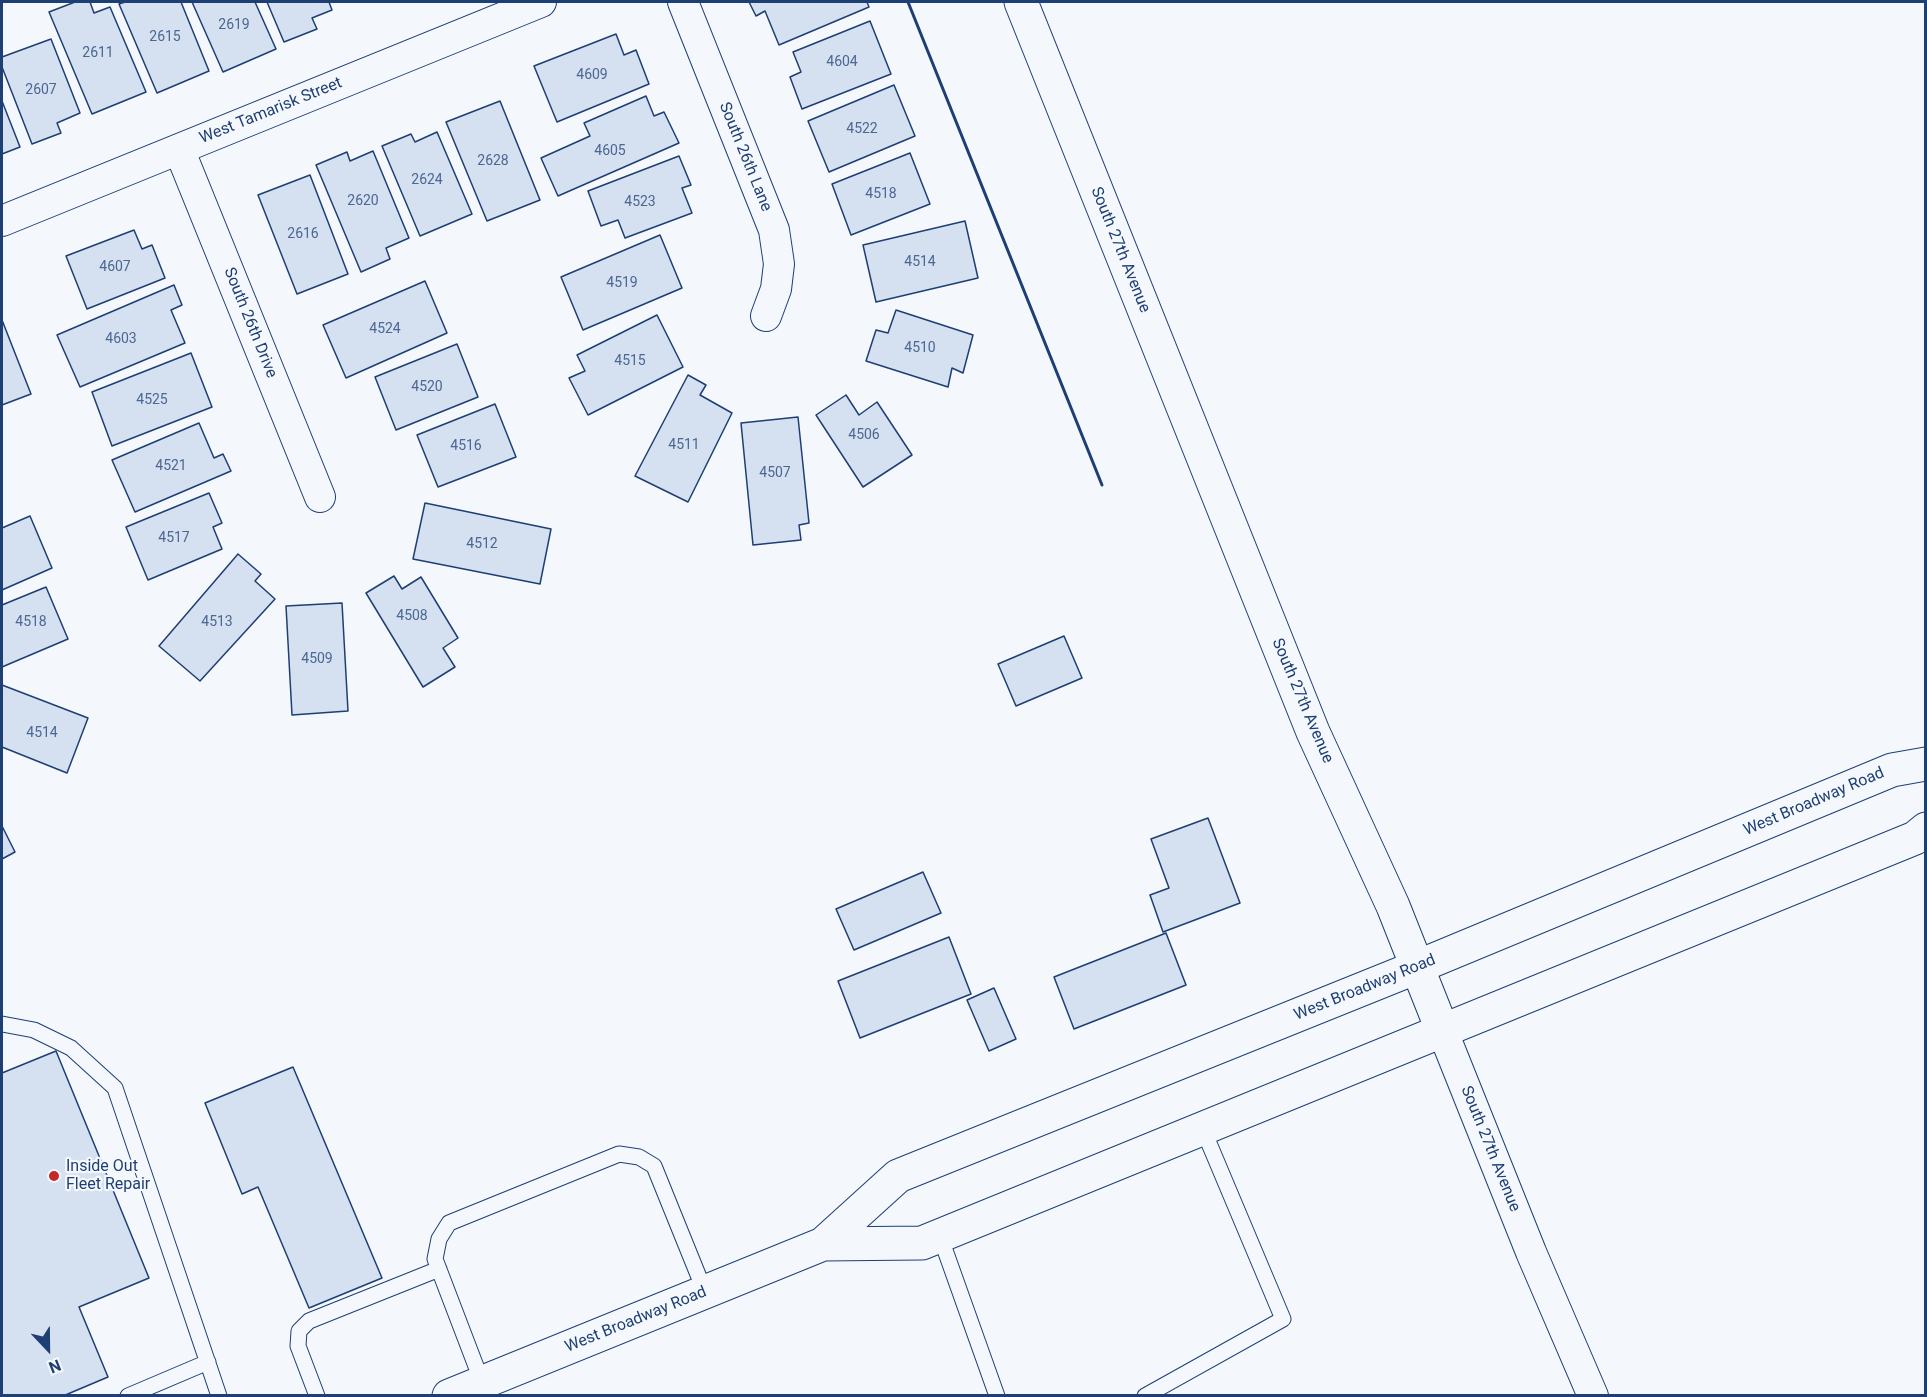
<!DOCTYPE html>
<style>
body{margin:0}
#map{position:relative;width:1927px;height:1397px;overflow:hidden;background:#f4f7fb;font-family:Roboto,sans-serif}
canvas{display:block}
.frame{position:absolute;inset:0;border:3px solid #1d3f73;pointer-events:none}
.north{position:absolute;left:18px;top:1319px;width:60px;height:60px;-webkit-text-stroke:4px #f4f7fb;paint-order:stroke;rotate:158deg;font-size:16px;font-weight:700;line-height:24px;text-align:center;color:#1d3f73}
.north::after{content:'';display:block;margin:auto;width:21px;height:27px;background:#1d3f73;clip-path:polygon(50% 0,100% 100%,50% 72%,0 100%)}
</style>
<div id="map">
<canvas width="1927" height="1397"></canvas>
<div class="frame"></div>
<div class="north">N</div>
</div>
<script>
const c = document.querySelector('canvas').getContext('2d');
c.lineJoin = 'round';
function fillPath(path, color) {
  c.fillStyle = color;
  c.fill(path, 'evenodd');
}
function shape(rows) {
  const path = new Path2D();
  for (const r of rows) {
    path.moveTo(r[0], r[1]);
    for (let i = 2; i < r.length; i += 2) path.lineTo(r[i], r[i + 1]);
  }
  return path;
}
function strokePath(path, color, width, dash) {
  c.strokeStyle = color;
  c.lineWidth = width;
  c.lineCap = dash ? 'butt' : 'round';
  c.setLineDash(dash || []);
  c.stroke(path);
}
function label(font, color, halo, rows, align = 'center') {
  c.font = font + ' Roboto,sans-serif';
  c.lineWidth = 4.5;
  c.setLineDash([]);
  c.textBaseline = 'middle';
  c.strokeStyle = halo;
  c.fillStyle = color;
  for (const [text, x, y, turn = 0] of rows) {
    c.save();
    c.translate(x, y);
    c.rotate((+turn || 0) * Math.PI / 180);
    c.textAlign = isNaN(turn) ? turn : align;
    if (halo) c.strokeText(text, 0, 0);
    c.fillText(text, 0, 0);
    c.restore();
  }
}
const building = shape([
 [75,2,90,2,94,13,110,7,146,92,92,114,49,12,75,2],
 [125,2,181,2,209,71,157,93,119,4,125,2],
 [192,2,255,2,276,49,223,72,192,2],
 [267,2,329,2,332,10,312,18,317,29,284,42,267,2],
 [749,2,867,2,869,7,779,45,765,11,756,16,749,2],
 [870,21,891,74,802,109,790,77,801,72,793,52,870,21],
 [616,34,624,55,636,50,649,84,557,122,534,66,616,34],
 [51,39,80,113,57,123,61,133,32,144,2,67,2,57,51,39],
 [894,85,915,136,829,172,808,121,894,85],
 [646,96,654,116,664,112,679,143,558,196,541,158,590,136,584,123,646,96],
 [2,101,20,147,2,154,2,101],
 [500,101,540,200,487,221,446,122,500,101],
 [437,132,472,214,420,236,382,146,411,134,415,142,437,132],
 [373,151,409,238,386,248,390,259,361,272,316,165,347,152,350,161,373,151],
 [910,153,930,204,851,235,832,184,910,153],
 [679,156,691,185,682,188,692,213,625,238,618,220,601,226,588,191,679,156],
 [310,175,348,274,297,294,258,195,310,175],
 [965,221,978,278,876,302,863,245,965,221],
 [134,230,142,249,152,245,165,278,87,309,66,256,134,230],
 [660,235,682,288,583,330,561,277,660,235],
 [425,281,447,333,346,378,323,325,425,281],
 [174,285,182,305,171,310,185,343,80,387,57,335,174,285],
 [896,310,973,335,963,373,952,368,948,387,866,361,876,330,888,333,896,310],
 [657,315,683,367,588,415,569,378,585,371,577,355,657,315],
 [2,320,31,394,2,405,2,320],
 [457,344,478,397,396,430,375,377,457,344],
 [191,353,212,407,112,446,92,392,191,353],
 [688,375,706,385,700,395,732,413,688,502,635,476,688,375],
 [846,395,859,415,877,402,912,455,863,487,816,415,846,395],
 [495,404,516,457,438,487,417,435,495,404],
 [798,417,809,523,799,525,801,540,753,545,741,423,798,417],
 [199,423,214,458,223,454,231,471,135,512,112,460,199,423],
 [209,493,222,523,213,527,222,549,148,580,126,527,209,493],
 [425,503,551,529,540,584,413,559,425,503],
 [30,516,52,568,2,590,2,528,30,516],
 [238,554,261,574,255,581,275,599,200,681,159,646,238,554],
 [394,576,402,589,421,577,458,638,443,648,455,667,423,687,366,593,394,576],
 [46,587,68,639,2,667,2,605,46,587],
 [342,603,348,711,292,715,286,606,342,603],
 [1064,636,1082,678,1016,706,998,664,1064,636],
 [2,685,88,718,67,773,2,747,2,685],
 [1208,818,1240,903,1163,932,1150,895,1169,888,1151,839,1208,818],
 [2,826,15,852,2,859,2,826],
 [923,872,941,913,854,950,836,909,923,872],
 [1166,933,1186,985,1074,1029,1054,977,1166,933],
 [949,937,971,994,860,1038,838,981,949,937],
 [994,988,1016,1039,989,1051,967,1000,994,988],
 [56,1051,149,1278,79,1307,108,1377,63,1396,2,1396,2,1073,56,1051],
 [293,1067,382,1278,309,1308,258,1187,242,1194,205,1103,293,1067]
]);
const lane = shape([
 [2,1024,34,1030,71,1048,115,1088,219,1396],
 [940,1236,997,1396],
 [482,1382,435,1259,439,1239,449,1223,619,1154,639,1157,654,1166,705,1292],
 [128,1396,208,1362],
 [317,1396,298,1346,299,1331,309,1321,439,1269],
 [1145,1396,1283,1319,1203,1129]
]);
const street = shape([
 [683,2,774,230,779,264,776,289,766,316],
 [179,149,320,497],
 [2,221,541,2],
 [1443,1032,1531,1252,1593,1396]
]);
const secondary = shape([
 [1021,2,1313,732,1393,906,1443,1032],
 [823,1244,922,1243,1915,838,1926,829],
 [449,1396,823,1244,898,1176,1417,967,1892,770,1926,764]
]);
const wall = shape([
 [908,2,1102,485]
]);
const markers = [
 [54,1176,6,"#c62828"]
];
const numberNames = [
 ["2619",234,25],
 ["2615",165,37],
 ["2611",98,53],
 ["4604",842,62],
 ["4609",592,75],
 ["2607",41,90],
 ["4522",862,129],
 ["4605",610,151],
 ["2628",493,161],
 ["2624",427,180],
 ["4518",881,194],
 ["2620",363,201],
 ["4523",640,202],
 ["2616",303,234],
 ["4514",920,262],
 ["4607",115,267],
 ["4519",622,283],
 ["4524",385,329],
 ["4603",121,339],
 ["4510",920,348],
 ["4515",630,361],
 ["4520",427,387],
 ["4525",152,400],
 ["4506",864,435],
 ["4511",684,445],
 ["4516",466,446],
 ["4521",171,466],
 ["4507",775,473],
 ["4517",174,538],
 ["4512",482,544],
 ["4508",412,616],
 ["4518",31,622],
 ["4513",217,622],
 ["4509",317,659],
 ["4514",42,733]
];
const streetNames = [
 ["West Tamarisk Street",271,111,-22],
 ["South 26th Lane",745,157,68],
 ["South 27th Avenue",1120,250,68],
 ["South 26th Drive",250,323,68],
 ["South 27th Avenue",1302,701,67],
 ["West Broadway Road",1814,802,-23],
 ["West Broadway Road",1365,988,-22],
 ["South 27th Avenue",1490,1149,68],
 ["West Broadway Road",636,1320,-22]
];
const poiNames = [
 ["Inside Out",66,1167],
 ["Fleet Repair",66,1185]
];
fillPath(building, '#d5e0f0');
strokePath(building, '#1d3f73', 1.5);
strokePath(lane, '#1d3f73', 17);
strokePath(street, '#1d3f73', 32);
strokePath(secondary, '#1d3f73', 35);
strokePath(lane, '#f4f7fb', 15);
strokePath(street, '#f4f7fb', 30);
strokePath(secondary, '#f4f7fb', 33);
strokePath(wall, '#1d3f73', 3);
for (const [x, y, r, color] of markers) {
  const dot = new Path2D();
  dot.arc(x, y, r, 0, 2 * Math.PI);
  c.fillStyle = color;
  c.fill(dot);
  strokePath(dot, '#f4f7fb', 2);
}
label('14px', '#4b6792', null, numberNames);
label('16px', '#1d3f73', '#f4f7fb', streetNames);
label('16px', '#1d3f73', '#f4f7fb', poiNames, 'left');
</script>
